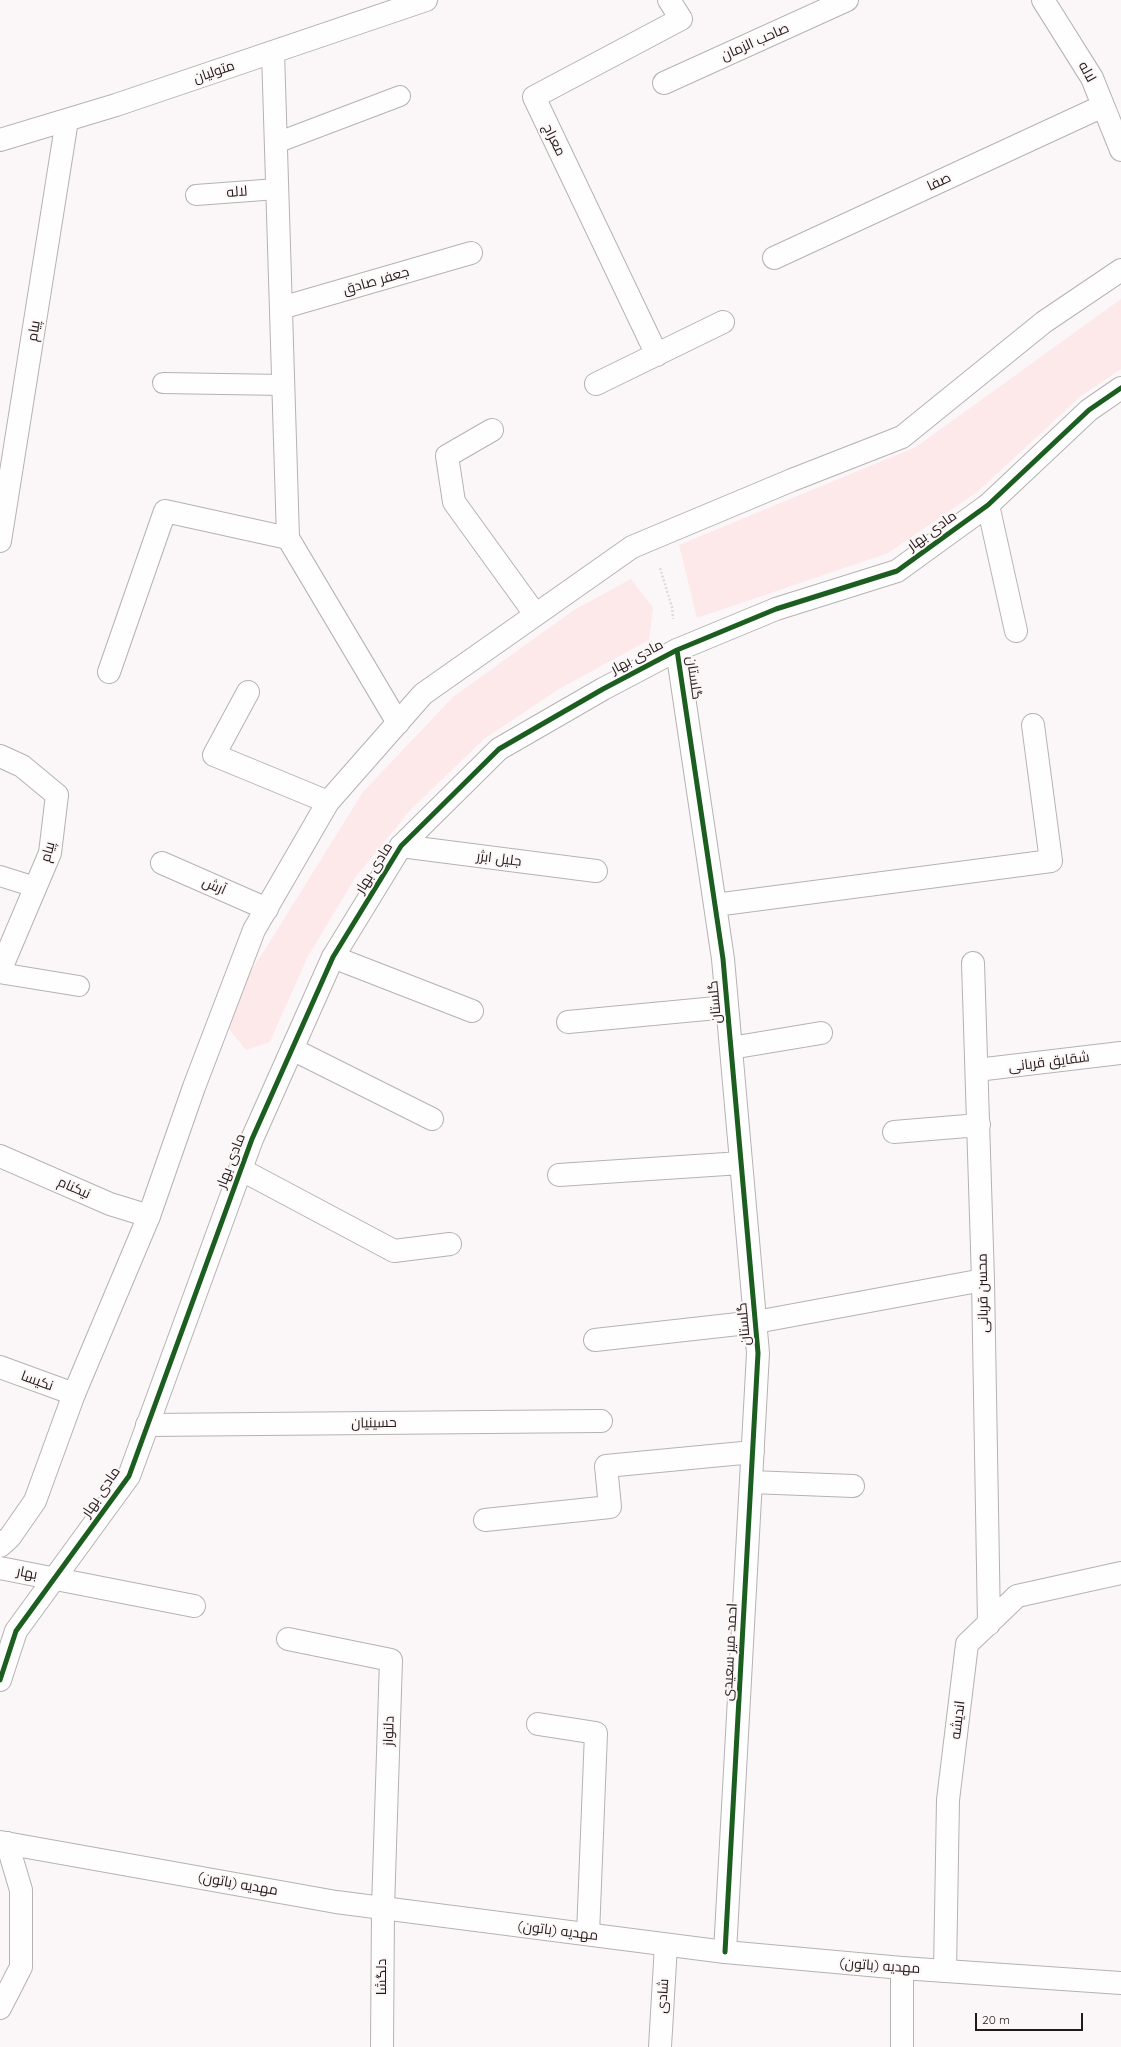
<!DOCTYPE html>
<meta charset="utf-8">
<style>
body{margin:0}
#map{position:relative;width:1121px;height:2047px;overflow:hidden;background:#fbf7f8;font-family:Quicksand,sans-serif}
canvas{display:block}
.scale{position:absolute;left:975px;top:2013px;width:108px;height:18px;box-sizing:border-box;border:2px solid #21191a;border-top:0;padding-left:5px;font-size:12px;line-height:14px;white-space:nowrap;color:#21191a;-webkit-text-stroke:3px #fcf6f7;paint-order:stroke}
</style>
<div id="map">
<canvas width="1121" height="2047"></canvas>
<div class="scale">20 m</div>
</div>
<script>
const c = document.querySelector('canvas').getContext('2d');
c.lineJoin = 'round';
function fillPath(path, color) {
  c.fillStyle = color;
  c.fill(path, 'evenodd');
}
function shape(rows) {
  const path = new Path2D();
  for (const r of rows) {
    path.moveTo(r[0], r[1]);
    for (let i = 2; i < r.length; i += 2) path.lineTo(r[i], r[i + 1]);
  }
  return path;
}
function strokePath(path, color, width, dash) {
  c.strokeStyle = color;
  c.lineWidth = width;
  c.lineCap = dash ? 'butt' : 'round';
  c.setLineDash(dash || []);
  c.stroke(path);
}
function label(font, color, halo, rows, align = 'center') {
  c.font = font + ' Quicksand,Cairo,sans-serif';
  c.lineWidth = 4;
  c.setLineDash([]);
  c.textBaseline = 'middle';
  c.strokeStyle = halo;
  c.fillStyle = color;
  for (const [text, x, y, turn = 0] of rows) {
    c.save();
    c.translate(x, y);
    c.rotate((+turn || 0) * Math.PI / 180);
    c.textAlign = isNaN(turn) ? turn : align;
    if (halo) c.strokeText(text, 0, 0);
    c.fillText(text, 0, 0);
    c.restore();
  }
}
const green = shape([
 [1121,299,1121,369,1081,396,977,492,888,553,697,618,679,545,916,447],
 [631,579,653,608,649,640,559,689,484,739,411,809,355,878,307,958,270,1042,246,1050,220,1018,264,951,363,792,453,697,574,610]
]);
const path = shape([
 [660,568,672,607,673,619]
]);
const service = shape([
 [276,143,400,96],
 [196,195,277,189],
 [163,383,283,385],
 [0,876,35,887],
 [0,973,79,986]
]);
const minor = shape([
 [1043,0,1092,78,1121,150],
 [273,52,288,538],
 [664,83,847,0],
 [0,140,116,105,426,0],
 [774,258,1103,106],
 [281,308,471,253],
 [657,355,534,97,681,19,669,0],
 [596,384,723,322],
 [492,430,447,456,454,502,535,614],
 [988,505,1016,631],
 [0,541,67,120],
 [677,650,723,959,758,1353,725,1952],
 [109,672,165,511,288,538,398,723],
 [248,692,214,755,328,802],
 [0,756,22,766,57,795,50,853,0,971],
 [401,846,596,871],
 [162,863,267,909],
 [715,905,1051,861,1033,725],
 [333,957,472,1011],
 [973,963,983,1280,989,1624],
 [568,1022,727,1007],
 [731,1048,821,1033],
 [292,1049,432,1119],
 [977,1070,1121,1053],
 [894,1132,979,1125],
 [0,1156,110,1204,149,1216],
 [240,1169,394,1251,450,1244],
 [559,1175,741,1163],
 [595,1340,756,1322,983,1280],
 [0,1367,74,1394],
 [147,1425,601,1421],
 [751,1482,853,1486],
 [485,1520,610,1507,606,1466,753,1452],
 [0,1568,194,1606],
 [288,1639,391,1660,383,1908,382,2047],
 [538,1724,596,1733,588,1934],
 [902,1968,902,2047],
 [945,1971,948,1800,967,1644,1017,1596,1121,1573],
 [0,2008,21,1967,21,1890,7,1843],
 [660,2047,666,1945]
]);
const tertiary = shape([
 [0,1546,10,1537,35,1501,74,1394,149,1216,194,1087,254,930,328,802,423,694,632,547,792,480,902,437,1044,322,1121,270],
 [0,1680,16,1631,129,1476,252,1139,333,957,401,846,499,749,603,689,677,650,776,609,897,571,988,505,1089,410,1121,388],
 [0,1842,336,1902,725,1952,902,1968,1121,1983]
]);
const cycleway = shape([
 [677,650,723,959,758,1353,725,1952],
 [0,1680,16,1631,129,1476,252,1139,333,957,401,846,499,749,603,689,677,650,776,609,897,571,988,505,1089,410,1121,388]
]);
const streetNames = [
 ["صاحب الزمان",755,42,-24],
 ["متولیان",214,72,-19],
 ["لاله",1087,72,61],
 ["معراج",554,140,64],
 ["صفا",939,182,-25],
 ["لاله",237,192,-4],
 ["جعفر صادق",376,281,-16],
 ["پیام",34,331,-81],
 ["مادی بهار",932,531,-36],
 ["مادی بهار",637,657,-28],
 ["گلستان",694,678,82],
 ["پیام",48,852,-75],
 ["جلیل ابژر",499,859,7],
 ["مادی بهار",374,868,-58],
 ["آرش",214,886,24],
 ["گلستان",715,1002,-95],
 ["شقایق قربانی",1049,1062,-7],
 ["مادی بهار",231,1161,-69],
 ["نیکنام",74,1188,24],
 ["محسن قربانی",983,1293,-91],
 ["گلستان",744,1324,-95],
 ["نکیسا",37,1381,20],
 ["حسینیان",374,1423,-1],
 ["مادی بهار",101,1492,-56],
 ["بهار",27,1573,11],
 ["احمد میر سعیدی",730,1652,-87],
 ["اندیشه",958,1720,-83],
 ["دلنواز",389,1731,-88],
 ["مهدیه (باتون)",238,1884,10],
 ["مهدیه (باتون)",558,1931,7],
 ["مهدیه (باتون)",880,1966,4],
 ["دلگشا",382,1977,-90],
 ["شادی",663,1996,-86]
];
fillPath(green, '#fde8ea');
strokePath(service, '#b7b1b2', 22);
strokePath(minor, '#b7b1b2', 24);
strokePath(tertiary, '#b7b1b2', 24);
strokePath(path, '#dcdbdb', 2.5, [2, 2]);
strokePath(service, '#fefefe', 20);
strokePath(minor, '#fefefe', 22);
strokePath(tertiary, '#fefefe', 22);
strokePath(cycleway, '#1b5e20', 5);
label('14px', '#21191a', '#fcf6f7', streetNames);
</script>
